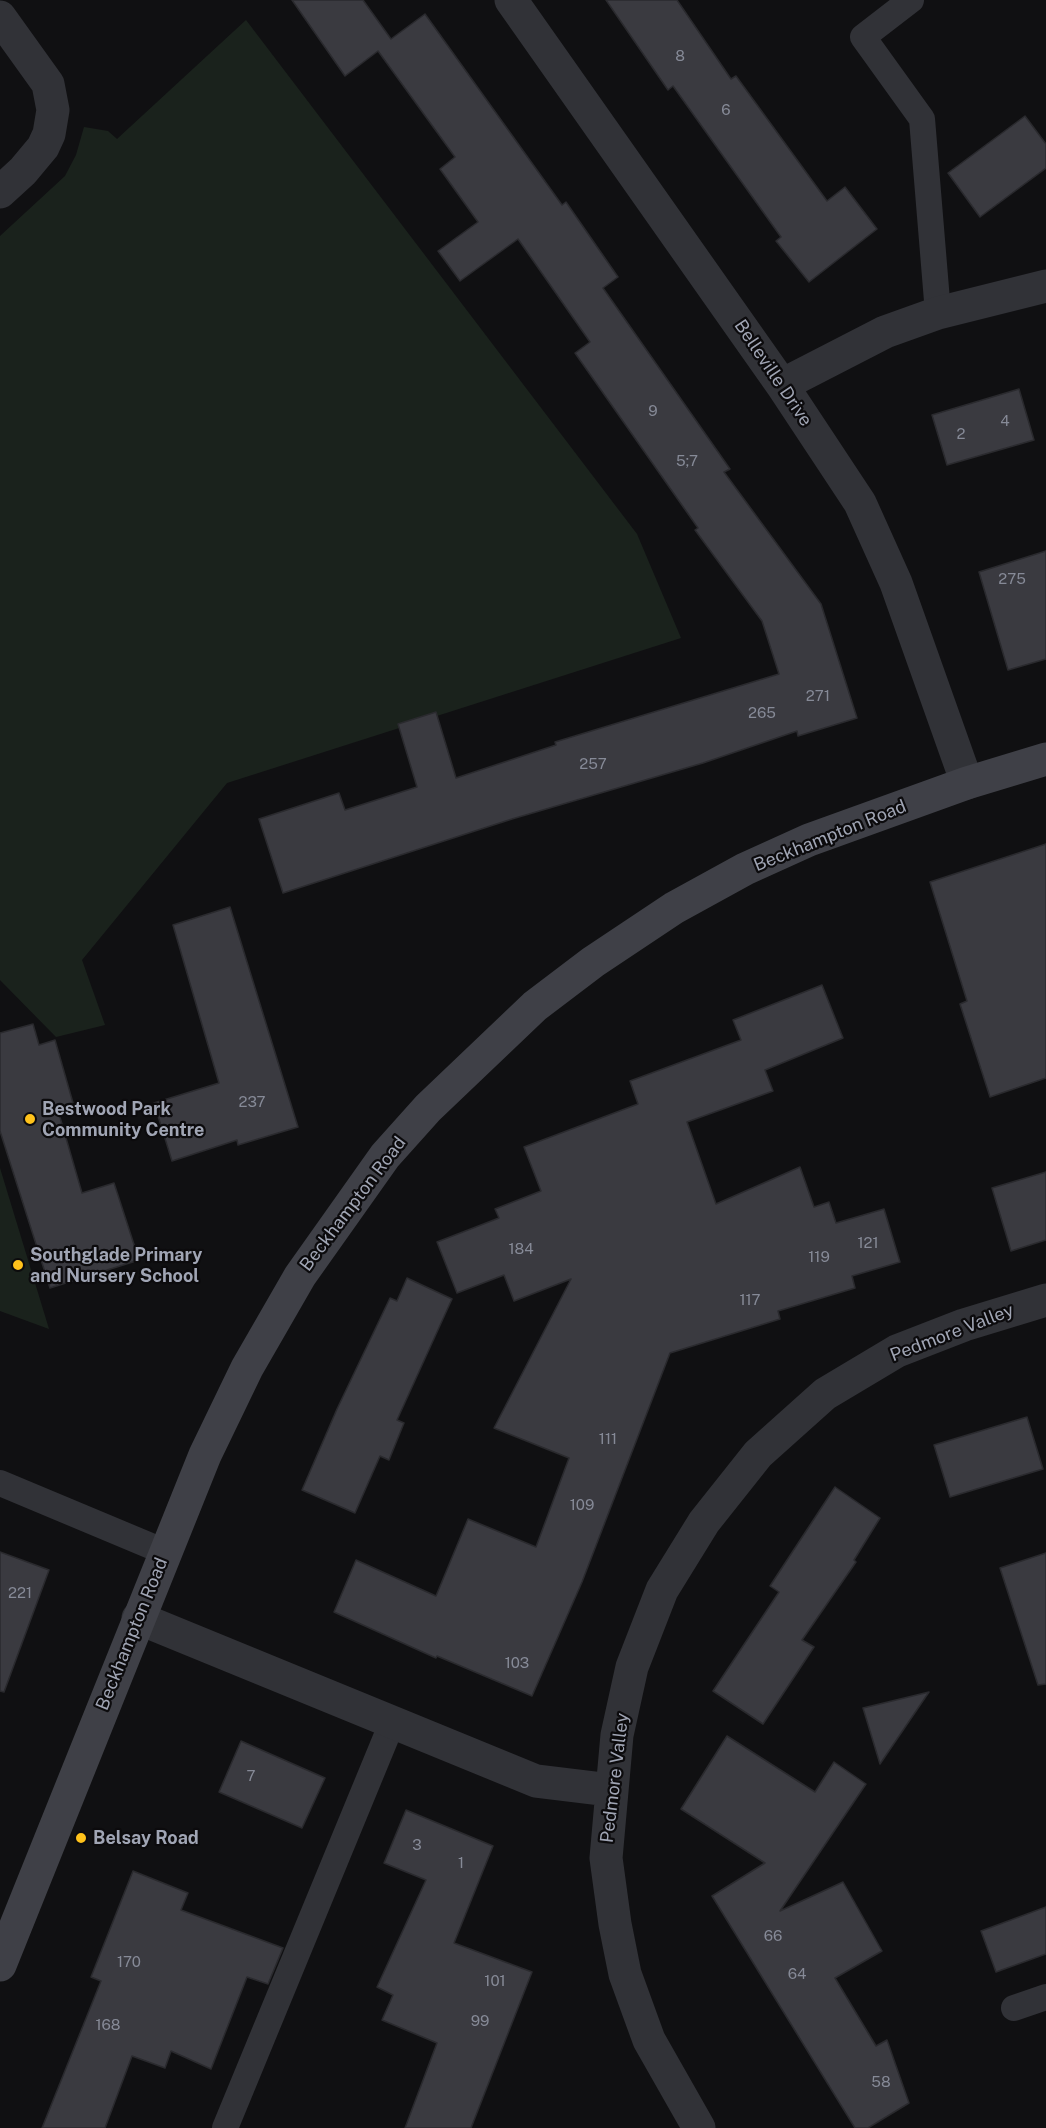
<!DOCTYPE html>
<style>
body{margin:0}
canvas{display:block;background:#101012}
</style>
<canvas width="1046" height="2128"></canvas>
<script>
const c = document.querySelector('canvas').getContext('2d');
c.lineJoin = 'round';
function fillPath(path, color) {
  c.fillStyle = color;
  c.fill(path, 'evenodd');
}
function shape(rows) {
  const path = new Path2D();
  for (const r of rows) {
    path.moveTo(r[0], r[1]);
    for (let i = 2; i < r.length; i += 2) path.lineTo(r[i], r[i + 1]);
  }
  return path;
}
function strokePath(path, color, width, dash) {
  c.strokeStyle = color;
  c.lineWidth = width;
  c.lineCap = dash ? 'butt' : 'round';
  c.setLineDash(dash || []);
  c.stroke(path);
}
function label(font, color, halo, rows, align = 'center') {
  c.font = font + ' "Public Sans",sans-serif';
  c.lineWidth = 4.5;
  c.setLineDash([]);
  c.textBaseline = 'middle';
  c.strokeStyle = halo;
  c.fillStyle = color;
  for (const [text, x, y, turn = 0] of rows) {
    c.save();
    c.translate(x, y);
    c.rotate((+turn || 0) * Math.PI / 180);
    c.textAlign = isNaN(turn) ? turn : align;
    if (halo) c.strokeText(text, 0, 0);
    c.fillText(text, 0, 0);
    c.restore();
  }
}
const green = shape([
 [246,20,637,534,681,638,227,783,82,960,105,1025,56,1037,0,980,0,236,65,176,76,155,84,127,108,131,117,139],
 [0,1168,49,1329,0,1311]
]);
const building = shape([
 [292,0,363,0,391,39,425,14,562,205,566,202,618,277,603,288,730,469,724,472,821,604,857,718,798,736,797,731,703,763,512,819,283,893,259,819,339,793,345,810,417,787,398,724,436,712,456,778,556,745,555,742,779,674,762,621,695,530,698,528,575,353,590,342,518,239,460,281,438,251,478,222,440,169,455,157,378,51,345,76,292,0],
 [606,0,677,0,731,79,736,76,827,201,845,187,877,229,809,282,776,241,781,237,673,86,668,90,606,0],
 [1025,116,1046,144,1046,168,980,217,948,173,1025,116],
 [1019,389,1034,440,947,465,932,415,1019,389],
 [1046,551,1046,659,1008,670,979,572,1046,551],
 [1046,844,1046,1078,990,1097,960,1004,967,1001,930,882,1046,844],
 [230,907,298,1127,238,1145,237,1140,172,1161,154,1103,219,1083,173,925,230,907],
 [822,985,843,1038,765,1070,773,1091,687,1122,716,1204,800,1167,814,1207,829,1202,836,1223,884,1209,900,1262,852,1276,855,1288,778,1311,780,1319,670,1353,582,1582,532,1696,437,1656,436,1658,334,1612,356,1560,436,1596,468,1519,536,1547,569,1458,494,1428,571,1279,514,1301,504,1275,457,1293,437,1242,499,1218,495,1209,541,1191,524,1147,638,1104,630,1081,741,1040,733,1020,822,985],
 [33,1024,39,1045,55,1040,73,1103,57,1107,82,1193,114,1183,139,1260,50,1288,0,1131,0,1033,33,1024],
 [1046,1172,1046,1240,1011,1251,992,1188,1046,1172],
 [407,1278,452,1299,397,1420,404,1423,389,1460,380,1456,355,1513,302,1490,337,1409,390,1298,397,1301,407,1278],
 [1027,1417,1043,1469,950,1497,934,1445,1027,1417],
 [835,1487,880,1518,854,1560,856,1562,802,1640,814,1647,763,1724,713,1691,779,1592,770,1586,835,1487],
 [0,1552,49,1570,4,1692,0,1691,0,1552],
 [1046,1553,1046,1684,1038,1685,1000,1568,1046,1553],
 [929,1692,880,1764,863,1708,929,1692],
 [727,1736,815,1792,834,1762,866,1784,780,1911,843,1882,882,1951,835,1978,876,2046,887,2040,909,2103,868,2128,855,2128,712,1896,765,1863,681,1809,727,1736],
 [241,1741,325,1778,302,1828,219,1792,241,1741],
 [406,1810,493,1846,454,1943,532,1972,471,2128,405,2128,437,2043,382,2020,393,1995,377,1987,426,1880,384,1863,406,1810],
 [133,1871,188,1893,181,1910,283,1948,268,1984,247,1977,211,2069,171,2051,165,2068,132,2056,105,2128,42,2128,101,1981,91,1977,133,1871],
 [1046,1907,1046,1954,996,1972,981,1931,1046,1907]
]);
const lane = shape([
 [911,0,863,37,922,119,938,313],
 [0,1483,165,1552],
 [1014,2008,1046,1997],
 [225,2128,392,1723]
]);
const street = shape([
 [511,0,782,385,860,503,896,583,967,783],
 [0,17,48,84,53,110,49,134,43,147,23,171,0,192],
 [782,385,885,332,938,313,1046,286],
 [138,1618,536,1781,610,1790],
 [699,2128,649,2040,625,1974,615,1924,606,1858,617,1735,632,1667,662,1590,704,1522,758,1454,825,1394,897,1351,964,1325,1046,1300]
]);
const secondary = shape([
 [0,1965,205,1455,247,1368,300,1276,385,1156,428,1108,535,1006,593,962,674,908,745,869,809,840,967,783,1046,759]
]);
const markers = [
 [30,1119,6,"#ffc21b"],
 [18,1265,6,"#ffc21b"],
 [81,1838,6,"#ffc21b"]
];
const numberNames = [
 ["8",680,56],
 ["6",726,110],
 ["9",653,411],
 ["4",1005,421],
 ["2",961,434],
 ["5;7",687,461],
 ["275",1012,579],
 ["271",818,696],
 ["265",762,713],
 ["257",593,764],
 ["237",252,1102],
 ["121",868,1243],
 ["184",521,1249],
 ["119",819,1257],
 ["117",750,1300],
 ["111",608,1439],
 ["109",582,1505],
 ["221",20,1593],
 ["103",517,1663],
 ["7",251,1776],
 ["3",417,1845],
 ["1",461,1863],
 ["66",773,1936],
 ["170",129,1962],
 ["64",797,1974],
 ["101",495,1981],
 ["99",480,2021],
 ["168",108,2025],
 ["58",881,2082]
];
const streetNames = [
 ["Belleville Drive",773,373,56],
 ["Beckhampton Road",830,836,-22],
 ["Beckhampton Road",353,1204,-53],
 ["Pedmore Valley",952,1333,-21],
 ["Beckhampton Road",132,1634,-68],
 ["Pedmore Valley",615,1778,-83]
];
const poiNames = [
 ["Bestwood Park",42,1109],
 ["Community Centre",42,1130],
 ["Southglade Primary",30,1255],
 ["and Nursery School",30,1276],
 ["Belsay Road",93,1838]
];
fillPath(green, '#1a221c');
fillPath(building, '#3a3a40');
strokePath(building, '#2a2a2e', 1.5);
strokePath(lane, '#313237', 26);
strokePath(street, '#313237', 33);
strokePath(secondary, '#3f4047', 33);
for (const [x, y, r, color] of markers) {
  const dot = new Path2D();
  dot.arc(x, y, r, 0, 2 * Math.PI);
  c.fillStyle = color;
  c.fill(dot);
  strokePath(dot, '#0c0b0d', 2);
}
label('15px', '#868a97', null, numberNames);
label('18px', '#a0a5b4', '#0c0b0d', streetNames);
label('bold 18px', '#a0a5b4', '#0c0b0d', poiNames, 'left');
</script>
